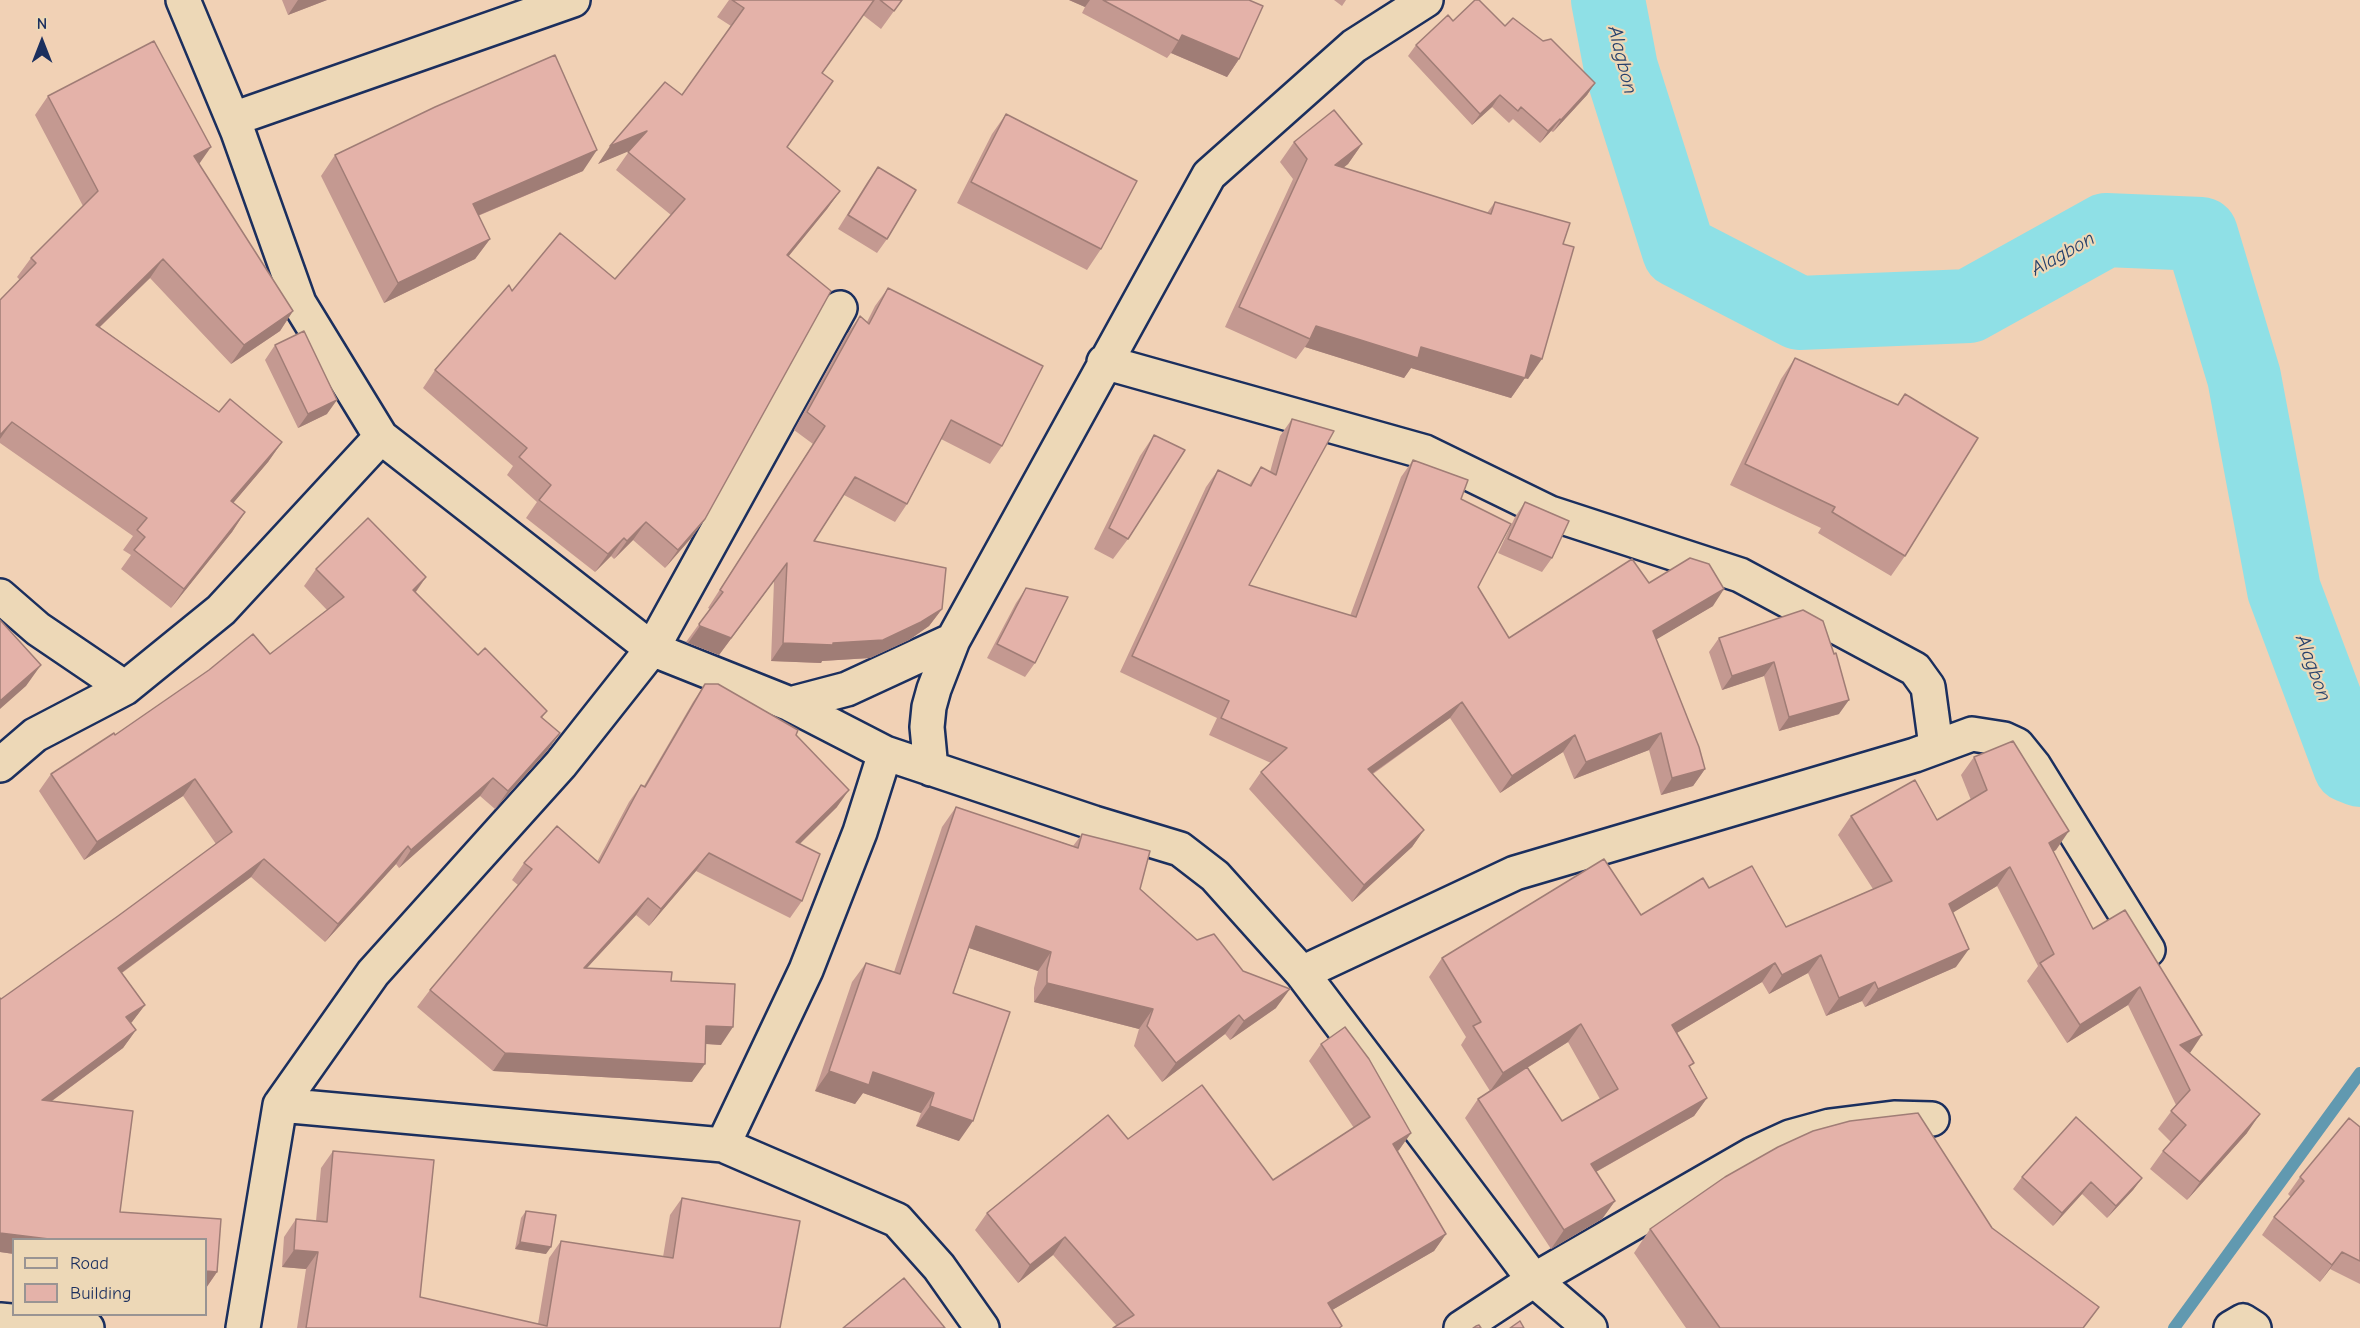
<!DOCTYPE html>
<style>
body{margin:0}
#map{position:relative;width:2360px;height:1328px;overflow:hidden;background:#f1d1b5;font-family:"Comic Neue",sans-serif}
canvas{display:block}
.legend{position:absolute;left:12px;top:1238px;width:195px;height:78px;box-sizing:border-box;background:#edd8b7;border:2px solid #999493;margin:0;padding:8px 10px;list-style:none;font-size:18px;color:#1b2f5e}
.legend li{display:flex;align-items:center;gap:12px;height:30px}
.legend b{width:30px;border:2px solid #999493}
.north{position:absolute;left:12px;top:12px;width:60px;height:60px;-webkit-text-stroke:4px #edd8b7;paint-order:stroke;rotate:0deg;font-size:16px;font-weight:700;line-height:24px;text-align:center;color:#1b2f5e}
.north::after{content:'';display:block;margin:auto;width:21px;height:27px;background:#1b2f5e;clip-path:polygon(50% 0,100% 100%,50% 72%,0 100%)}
</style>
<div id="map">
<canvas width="2360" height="1328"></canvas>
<ul class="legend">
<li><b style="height:8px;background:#edd8b7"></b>Road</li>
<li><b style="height:16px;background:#e4b2a9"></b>Building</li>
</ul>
<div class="north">N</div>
</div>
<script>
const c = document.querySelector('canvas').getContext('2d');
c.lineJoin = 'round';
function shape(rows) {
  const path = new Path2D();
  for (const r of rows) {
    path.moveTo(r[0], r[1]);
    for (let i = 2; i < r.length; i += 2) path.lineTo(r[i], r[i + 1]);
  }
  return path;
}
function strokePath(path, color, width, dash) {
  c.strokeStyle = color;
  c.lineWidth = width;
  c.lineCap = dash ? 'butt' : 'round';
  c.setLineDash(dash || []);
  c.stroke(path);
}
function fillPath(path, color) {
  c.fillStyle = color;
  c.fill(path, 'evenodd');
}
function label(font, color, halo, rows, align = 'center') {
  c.font = font + ' "Comic Neue",sans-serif';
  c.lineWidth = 4.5;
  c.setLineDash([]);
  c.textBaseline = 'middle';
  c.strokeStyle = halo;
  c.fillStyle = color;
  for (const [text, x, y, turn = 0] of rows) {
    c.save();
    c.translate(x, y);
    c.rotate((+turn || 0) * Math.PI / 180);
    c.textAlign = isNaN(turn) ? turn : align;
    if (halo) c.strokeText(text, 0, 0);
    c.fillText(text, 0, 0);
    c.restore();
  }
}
const stream = shape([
 [2174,1328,2360,1073]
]);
const river = shape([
 [1608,0,1621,68,1679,251,1799,313,1969,306,2106,230,2201,234,2244,377,2284,590,2350,766,2360,770]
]);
const minor = shape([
 [183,0,238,132,299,303,381,437,652,649,790,704,885,753,1094,823,1180,849,1215,876,1302,973,1534,1280,1590,1328],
 [233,119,573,0],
 [1104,362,1425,452,1550,513,1740,575,1915,669,1928,687,1936,746],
 [0,596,38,629,125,688],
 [790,704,847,689,953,640],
 [0,765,35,735,125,688,221,610,381,437],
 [931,769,927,727,929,707,934,689,953,640,1209,175,1354,46,1426,0],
 [1302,973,1515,873,1915,755,1972,734,2004,739,2017,745,2034,766,2148,950],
 [280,1105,723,1145,897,1220,939,1267,982,1328],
 [723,1145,806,970,860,832,885,753],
 [0,1320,87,1328],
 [243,1328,280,1105,373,973,561,764,652,649,840,308],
 [1461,1328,1534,1280,1753,1154,1790,1137,1830,1126,1894,1118,1932,1119],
 [2231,1328,2243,1321,2254,1328]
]);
const wall = shape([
 [282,0,327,0,288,15],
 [729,0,902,0,881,29,863,15,822,73,787,147,840,191,827,209,788,257,705,519,692,537,665,568,633,540,614,559,611,556,595,572,526,518,537,502,507,475,513,466,423,388,435,370,512,291,615,279,671,215,616,170,630,150,598,164,682,95,731,26,717,17],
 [1069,0,1249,0,1239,59,1227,77,1171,53,1167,58,1082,13,1085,7],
 [1334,0,1346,0,1342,6],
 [1453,21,1505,26,1595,83,1587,95,1553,132,1551,131,1540,143,1513,119,1509,123,1492,107,1472,125,1408,56,1416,45],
 [48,96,199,164,293,311,280,331,231,364,150,278,100,327,219,412,282,442,268,462,233,503,245,512,232,532,171,608,121,569,131,555,123,550,133,536,0,443,0,300,20,280,17,277,31,258,83,206,35,115],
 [1006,114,1101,249,1087,270,957,203,992,134],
 [1294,142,1362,144,1348,164,1343,168,1487,213,1495,202,1563,244,1528,379,1525,378,1511,398,1411,368,1404,378,1305,347,1296,359,1225,327,1293,179,1280,162],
 [335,155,583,171,478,216,490,239,475,259,384,303,321,176],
 [878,167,887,239,877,253,838,229,868,181],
 [888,288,1002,446,990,464,941,439,907,504,895,522,844,495,814,541,942,609,929,626,909,640,870,658,822,661,821,663,771,661,774,581,719,655,688,643,686,642,710,609,708,608,813,444,794,430,847,334,860,316,867,322,875,306],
 [275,345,327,414,298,428,265,360],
 [1795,358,1897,405,1905,394,1905,556,1891,576,1818,533,1821,528,1730,485,1781,379],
 [1292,419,1249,585,1350,616,1401,477,1413,460,1461,499,1478,587,1509,638,1649,583,1713,606,1656,639,1705,769,1693,786,1661,795,1649,750,1574,779,1563,752,1500,793,1450,718,1373,774,1424,830,1412,847,1352,902,1249,789,1261,772,1271,763,1209,735,1217,718,1120,672,1206,487,1218,470,1249,485,1261,467,1270,472,1280,436],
 [1154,435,1128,539,1113,559,1094,549,1140,456],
 [1525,502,1552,558,1542,572,1498,553,1515,517],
 [368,518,426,577,416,592,478,655,485,648,547,711,542,718,560,733,547,751,495,809,480,796,399,868,396,864,325,942,251,877,122,973,145,1005,131,1023,136,1030,123,1048,52,1101,133,1111,120,1212,221,1219,217,1272,206,1288,206,1239,14,1239,14,1254,0,1252,0,998,1,999,118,916,216,844,183,796,84,860,39,791,51,774,114,733,115,735,209,670,253,634,270,654,327,610,304,586,316,569],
 [1026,588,1035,663,1025,677,987,658,1016,603],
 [1803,610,1839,714,1779,731,1764,676,1722,690,1709,652,1719,638],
 [705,684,796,735,837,807,800,844,802,901,790,918,696,871,649,926,636,915,587,968,671,981,721,1045,705,1044,692,1082,493,1071,417,1007,430,990,518,885,512,880,524,863,597,862,629,802,641,785,644,786,693,702],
 [1974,757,2056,850,2053,851,2093,929,2125,910,2190,1053,2247,1133,2187,1200,2150,1169,2163,1151,2171,1142,2158,1129,2176,1105,2128,1005,2067,1043,2027,981,2038,966,1997,886,1953,912,1956,967,1865,1007,1862,1001,1826,1016,1808,973,1769,994,1762,982,1677,1033,1691,1069,1707,1098,1694,1116,1596,1172,1615,1201,1602,1219,1551,1249,1465,1118,1478,1099,1490,1091,1461,1045,1466,1037,1429,977,1442,958,1641,915,1709,888,1786,927,1873,889,1838,835,1851,816,1937,820,1971,800,1961,775],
 [1568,1042,1600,1099,1562,1121,1527,1068],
 [956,807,1073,846,1082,834,1140,889,1197,940,1243,971,1276,1008,1230,1040,1225,1034,1162,1082,1134,1046,1139,1029,1034,1002,1034,988,1038,971,969,948,953,993,959,1141,916,1126,921,1113,863,1093,855,1104,815,1091,852,982,866,963,894,972,942,827],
 [1321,1044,1411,1133,1398,1151,1446,1234,1434,1251,1332,1310,1117,1326,1053,1255,1018,1283,975,1230,987,1213,1128,1139,1273,1180,1354,1128,1309,1061],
 [2360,1127,2360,1284,2330,1269,2320,1282,2262,1235,2274,1217,2291,1197,2288,1194,2300,1177],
 [333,1151,420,1297,538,1324,549,1258,561,1241,663,1257,670,1215,682,1198,780,1328,297,1328,306,1269,282,1267,284,1237,296,1219,316,1221,321,1168],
 [2022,1177,2142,1178,2133,1190,2107,1218,2082,1194,2053,1226,2013,1189],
 [526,1211,546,1254,515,1249,521,1218],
 [1992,1228,2099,1307,2084,1328,1686,1328,1634,1253,1650,1229]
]);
const shadedWall = shape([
 [298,0,327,0,288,15],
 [1069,0,1090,0,1085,7],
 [1182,35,1239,59,1227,77,1171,53],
 [1595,83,1587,95,1553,132,1561,120],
 [1500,95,1492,107,1472,125,1480,114],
 [1560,119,1551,131,1540,143,1548,131],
 [647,131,634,149,598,164,610,146],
 [1362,144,1348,164,1321,185,1335,165],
 [211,147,197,167,194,156],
 [597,150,583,171,458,224,473,204],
 [840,191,827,209,774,274,787,255],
 [490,239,475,259,384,303,398,283],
 [163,259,150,278,82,344,96,325],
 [293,311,280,331,231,364,244,345],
 [1316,326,1421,347,1531,355,1542,359,1528,379,1525,378,1511,398,1411,368,1404,378,1305,347,1310,339],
 [337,400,327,414,298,428,308,414],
 [12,422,0,439,0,435],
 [282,442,268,462,218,521,231,501],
 [245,512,232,532,171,608,184,589],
 [705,519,692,537,665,568,678,550],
 [646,522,633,540,614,559,627,541],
 [624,538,611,556,595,572,608,554],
 [787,563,719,655,688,643,700,626],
 [426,577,414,594,413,590],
 [1724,589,1713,606,1642,648,1653,631],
 [942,609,929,626,909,640,870,658,822,661,821,663,771,661,783,643,833,643],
 [1774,662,1764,676,1722,690,1732,676],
 [41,665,26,686,0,709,0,701],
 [1849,700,1839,714,1779,731,1789,717],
 [1462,702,1450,718,1356,785,1368,769],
 [560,733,547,751,495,809,508,791],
 [1661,733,1649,750,1574,779,1586,762],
 [1575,735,1563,752,1500,793,1512,776],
 [1705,769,1693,786,1661,795,1672,778],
 [493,778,480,796,399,868,411,850],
 [195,779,183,796,84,860,97,842],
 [849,790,837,807,784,859,796,842],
 [1424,830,1412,847,1352,902,1364,885],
 [2069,831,2056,850,2036,862,2049,843],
 [408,846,396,864,325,942,338,924],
 [709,853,696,871,649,926,661,909],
 [264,859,251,877,105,985,118,968],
 [2010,867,1997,886,1936,923,1949,904],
 [648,898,636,915,571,985,584,968],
 [976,926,1051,952,1038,971,963,946],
 [1969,949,1956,967,1865,1007,1878,989],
 [1821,955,1808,973,1769,994,1782,975],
 [1775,963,1762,982,1660,1043,1672,1025],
 [1875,982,1862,1001,1826,1016,1839,998],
 [1047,983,1153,1009,1139,1029,1034,1002],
 [2140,987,2128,1005,2067,1043,2080,1025],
 [1290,989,1276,1008,1230,1040,1244,1021],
 [145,1005,132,1022,114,1035,126,1017],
 [1239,1015,1225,1034,1162,1082,1176,1063],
 [1581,1024,1568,1042,1490,1091,1503,1073],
 [706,1026,733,1027,721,1045,694,1043],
 [136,1030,123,1048,30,1117,42,1100],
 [2202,1035,2190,1053,2180,1045],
 [505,1053,705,1064,692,1082,493,1071],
 [829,1071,873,1072,934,1093,921,1113,863,1093,855,1104,815,1091],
 [1707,1098,1694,1116,1578,1182,1591,1164],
 [930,1106,973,1121,959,1141,916,1126],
 [2260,1114,2247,1133,2187,1200,2200,1182],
 [1411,1133,1399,1150,1381,1162,1393,1144],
 [2142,1178,2133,1190,2107,1218,2116,1206],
 [2091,1182,2082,1194,2053,1226,2062,1213],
 [1615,1201,1602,1219,1551,1249,1564,1230],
 [0,1233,49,1239,14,1239,14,1254,0,1252],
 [1446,1234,1434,1251,1315,1320,1328,1303],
 [1065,1237,1053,1255,1018,1283,1030,1265],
 [520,1242,551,1247,546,1254,515,1249],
 [294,1250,318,1252,306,1269,282,1267],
 [2342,1252,2330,1269,2320,1282,2332,1265],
 [206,1271,217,1272,206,1288]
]);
const building = shape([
 [732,0,874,0,822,73,833,81,787,147,840,191,787,255,831,291,705,519,678,550,646,522,627,541,624,538,608,554,539,500,551,485,519,457,527,448,435,370,509,285,512,291,560,233,615,279,685,199,628,152,647,131,610,146,665,82,682,95,744,8,732,0],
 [880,0,902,0,894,11,880,0],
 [1103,0,1249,0,1263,6,1239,59,1182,35,1179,41,1103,0],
 [1475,0,1479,0,1505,26,1513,18,1543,41,1551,39,1595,83,1561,120,1560,119,1548,131,1521,107,1518,111,1500,95,1480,114,1416,45,1448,15,1453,21,1475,0],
 [154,41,211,147,194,156,293,311,244,345,163,259,96,325,219,412,230,399,282,442,231,501,245,512,184,589,134,550,145,537,137,530,147,518,12,422,0,435,0,300,36,263,31,258,98,191,48,96,154,41],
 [555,55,597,150,473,204,490,239,398,283,335,155,435,107,555,55],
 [1334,110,1362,144,1335,165,1491,214,1495,202,1570,223,1563,244,1574,247,1542,359,1531,355,1525,378,1421,347,1418,358,1316,326,1310,339,1239,307,1307,159,1294,142,1334,110],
 [1006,114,1137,181,1101,249,971,182,1006,114],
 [878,167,916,190,887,239,848,215,878,167],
 [888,288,1043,366,1002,446,951,420,907,504,855,477,814,541,946,568,942,609,921,622,883,640,833,643,833,645,783,643,787,563,731,638,700,626,699,624,723,592,720,590,825,426,807,412,860,316,869,324,888,288],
 [304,331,337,400,308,414,275,345,304,331],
 [1795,358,1898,405,1905,394,1978,438,1905,556,1832,512,1835,507,1745,464,1795,358],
 [1292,419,1334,431,1249,585,1356,617,1413,460,1468,480,1461,499,1511,524,1478,587,1509,638,1632,559,1649,583,1690,558,1709,564,1724,589,1653,631,1699,747,1705,769,1672,778,1661,733,1586,762,1575,735,1512,776,1462,702,1368,769,1424,830,1364,885,1261,772,1287,748,1221,718,1229,701,1132,656,1218,470,1251,486,1261,467,1276,475,1292,419],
 [1154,435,1185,450,1128,539,1109,528,1154,435],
 [1525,502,1569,521,1552,558,1508,539,1525,502],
 [368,518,426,577,413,590,478,655,485,648,547,711,541,717,560,733,508,791,493,778,411,850,408,846,338,924,264,859,118,968,145,1005,126,1017,136,1030,42,1100,133,1111,120,1212,221,1219,217,1272,206,1271,206,1239,49,1239,0,1233,0,998,1,999,118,916,232,832,195,779,97,842,51,774,114,733,115,735,209,670,253,634,270,654,344,597,316,569,368,518],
 [1026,588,1068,597,1035,663,997,644,1026,588],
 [1803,610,1823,621,1834,654,1836,653,1849,700,1789,717,1774,662,1732,676,1719,638,1803,610],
 [0,620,41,665,0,701,0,620],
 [705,684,718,684,798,730,796,735,849,790,796,842,820,854,802,901,709,853,661,909,648,898,584,968,672,972,671,981,735,984,733,1027,706,1026,705,1064,505,1053,430,990,532,869,524,863,557,826,599,863,641,785,645,787,705,684],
 [2013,741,2069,831,2049,843,2093,929,2125,910,2202,1035,2180,1045,2260,1114,2200,1182,2163,1151,2186,1125,2171,1111,2190,1090,2140,987,2080,1025,2040,963,2054,954,2010,867,1949,904,1969,949,1878,989,1875,982,1839,998,1821,955,1782,975,1775,963,1672,1025,1694,1063,1689,1066,1707,1098,1591,1164,1615,1201,1564,1230,1478,1099,1527,1067,1562,1121,1618,1089,1581,1024,1503,1073,1473,1026,1481,1022,1442,958,1604,859,1641,915,1703,878,1709,888,1752,866,1786,927,1892,881,1851,816,1915,780,1937,820,1987,790,1974,757,2013,741],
 [956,807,1078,848,1082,834,1150,851,1140,889,1197,940,1214,934,1243,971,1290,989,1244,1021,1239,1015,1176,1063,1147,1026,1153,1009,1047,983,1047,969,1051,952,976,926,953,993,1010,1012,973,1121,930,1106,934,1093,873,1072,869,1085,829,1071,866,963,900,974,956,807],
 [1345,1027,1369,1059,1411,1133,1393,1144,1446,1234,1328,1303,1342,1326,1339,1328,1113,1328,1134,1315,1065,1237,1030,1265,987,1213,1108,1115,1128,1139,1202,1085,1273,1180,1370,1117,1321,1044,1345,1027],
 [1918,1113,1992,1228,2099,1307,2083,1328,1720,1328,1650,1229,1725,1177,1778,1147,1813,1131,1850,1121,1918,1113],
 [2076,1117,2142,1178,2116,1206,2091,1182,2062,1213,2022,1177,2076,1117],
 [2349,1118,2360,1127,2360,1261,2342,1252,2332,1265,2274,1217,2304,1181,2300,1177,2349,1118],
 [333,1151,434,1160,420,1297,547,1326,561,1241,673,1258,682,1198,800,1221,780,1328,306,1328,318,1252,294,1250,296,1219,327,1222,333,1151],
 [526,1211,556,1215,551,1247,520,1242,526,1211],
 [904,1278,945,1328,843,1328,904,1278],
 [1520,1321,1524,1328,1510,1328,1520,1321],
 [1479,1325,1481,1328,1473,1328,1476,1326,1479,1325]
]);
const waterNames = [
 ["Alagbon",1622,60,76],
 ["Alagbon",2063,254,-29],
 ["Alagbon",2313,668,70]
];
strokePath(stream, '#6199b0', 12);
strokePath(river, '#8fe0e6', 74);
strokePath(minor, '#1b2f5e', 38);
strokePath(minor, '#edd8b7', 33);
fillPath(wall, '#c49991');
fillPath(shadedWall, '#a07d76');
fillPath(building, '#e4b2a9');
strokePath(building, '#a07d76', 1.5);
label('italic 20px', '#27416c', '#edd8b7', waterNames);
</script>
